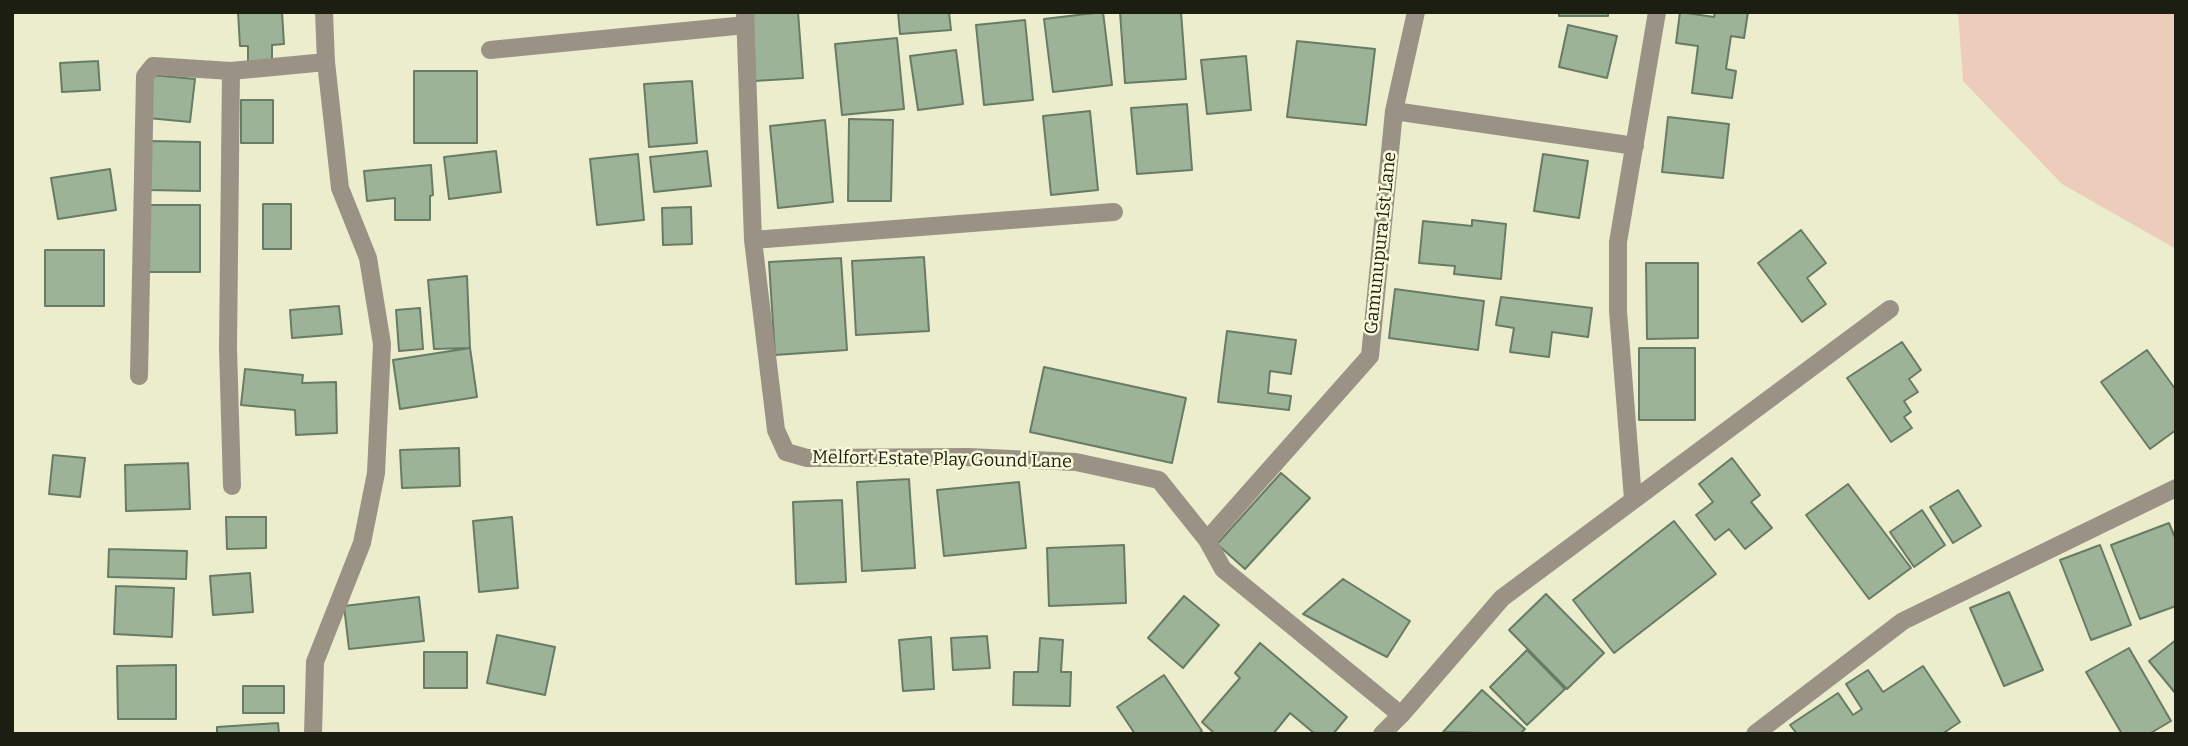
<!DOCTYPE html>
<style>
body{margin:0}
#map{position:relative;width:2188px;height:746px;overflow:hidden;background:#ebedcc;font-family:Bitter,serif}
canvas{display:block}
.frame{position:absolute;inset:0;border:14px solid #1d1e12;pointer-events:none}
</style>
<div id="map">
<canvas width="2188" height="746"></canvas>
<div class="frame"></div>
</div>
<script>
const c = document.querySelector('canvas').getContext('2d');
c.lineJoin = 'round';
function fillPath(path, color) {
  c.fillStyle = color;
  c.fill(path, 'evenodd');
}
function shape(rows) {
  const path = new Path2D();
  for (const r of rows) {
    path.moveTo(r[0], r[1]);
    for (let i = 2; i < r.length; i += 2) path.lineTo(r[i], r[i + 1]);
  }
  return path;
}
function strokePath(path, color, width, dash) {
  c.strokeStyle = color;
  c.lineWidth = width;
  c.lineCap = dash ? 'butt' : 'round';
  c.setLineDash(dash || []);
  c.stroke(path);
}
function label(font, color, halo, rows, align = 'center') {
  c.font = font + ' Bitter,serif';
  c.lineWidth = 5;
  c.setLineDash([]);
  c.textBaseline = 'middle';
  c.strokeStyle = halo;
  c.fillStyle = color;
  for (const [text, x, y, turn = 0] of rows) {
    c.save();
    c.translate(x, y);
    c.rotate((+turn || 0) * Math.PI / 180);
    c.textAlign = isNaN(turn) ? turn : align;
    if (halo) c.strokeText(text, 0, 0);
    c.fillText(text, 0, 0);
    c.restore();
  }
}
const green = shape([
 [1958,12,2176,12,2176,249,2062,184,1963,81]
]);
const building = shape([
 [238,12,282,12,284,44,272,45,272,61,248,62,248,46,240,46,238,12],
 [798,12,803,78,754,81,749,13,798,12],
 [898,12,949,12,951,30,900,34,898,12],
 [1103,12,1112,85,1053,92,1044,19,1103,12],
 [1120,12,1181,12,1186,79,1125,83,1120,12],
 [1559,12,1608,12,1608,16,1559,16,1559,12],
 [1680,12,1714,17,1715,12,1748,12,1744,38,1731,36,1726,69,1736,71,1732,98,1692,93,1698,46,1676,43,1680,12],
 [1025,20,1033,100,984,105,976,25,1025,20],
 [1568,25,1617,36,1607,78,1559,67,1568,25],
 [897,38,904,109,842,115,835,44,897,38],
 [1297,41,1375,49,1366,125,1287,117,1297,41],
 [956,50,963,104,918,110,910,56,956,50],
 [1246,56,1251,110,1207,114,1201,60,1246,56],
 [98,61,100,90,62,92,60,63,98,61],
 [414,71,477,71,477,143,414,143,414,71],
 [152,75,195,79,190,122,148,118,152,75],
 [692,81,697,143,649,147,644,84,692,81],
 [241,100,273,100,273,143,241,143,241,100],
 [1187,104,1192,170,1137,174,1131,108,1187,104],
 [1090,111,1098,190,1051,195,1043,116,1090,111],
 [1668,117,1729,124,1723,178,1662,172,1668,117],
 [849,119,893,120,891,201,848,201,849,119],
 [825,120,833,202,778,208,770,126,825,120],
 [149,141,200,142,200,191,148,190,149,141],
 [496,151,501,192,449,199,444,157,496,151],
 [707,151,711,186,654,192,650,157,707,151],
 [638,154,644,220,597,225,590,159,638,154],
 [1543,154,1588,161,1579,218,1534,211,1543,154],
 [431,165,433,195,430,196,430,220,395,220,395,198,367,201,364,171,431,165],
 [110,169,116,210,58,219,51,178,110,169],
 [263,204,291,204,291,249,263,249,263,204],
 [138,205,200,205,200,272,138,272,138,205],
 [691,207,692,244,663,245,662,208,691,207],
 [1472,220,1506,224,1501,279,1454,274,1455,266,1419,263,1423,221,1472,226,1472,220],
 [1801,230,1826,263,1807,278,1826,304,1802,322,1758,263,1801,230],
 [45,250,104,250,104,306,45,306,45,250],
 [924,257,929,331,856,335,852,261,924,257],
 [841,258,847,350,775,355,769,262,841,258],
 [1646,263,1698,263,1698,338,1647,339,1646,263],
 [467,276,470,348,434,349,428,280,467,276],
 [1395,289,1484,301,1478,350,1389,338,1395,289],
 [1501,297,1592,308,1588,337,1552,332,1549,357,1510,352,1514,328,1496,325,1501,297],
 [339,306,342,334,292,338,290,310,339,306],
 [420,308,423,349,399,351,396,310,420,308],
 [1227,331,1296,340,1291,374,1270,371,1268,393,1291,396,1289,410,1218,402,1227,331],
 [1902,342,1921,370,1909,379,1918,392,1904,401,1911,412,1904,417,1912,428,1891,442,1847,378,1902,342],
 [470,348,477,397,400,409,393,360,470,348],
 [1639,348,1695,348,1695,420,1639,420,1639,348],
 [2147,350,2176,390,2176,430,2150,449,2101,382,2147,350],
 [1044,367,1186,398,1172,463,1030,432,1044,367],
 [245,369,303,375,302,383,336,382,337,433,296,435,295,410,241,405,245,369],
 [459,448,460,486,402,488,400,450,459,448],
 [53,455,85,458,80,497,49,494,53,455],
 [1732,458,1760,495,1751,502,1772,528,1745,549,1729,529,1715,540,1696,515,1713,502,1699,484,1732,458],
 [188,463,190,509,126,511,125,465,188,463],
 [1281,473,1310,498,1245,569,1217,544,1281,473],
 [909,479,915,568,862,571,857,482,909,479],
 [1019,482,1026,548,944,556,937,490,1019,482],
 [1848,484,1911,568,1869,599,1806,515,1848,484],
 [1958,490,1981,526,1953,543,1930,507,1958,490],
 [842,500,846,582,796,584,793,502,842,500],
 [1922,510,1945,545,1914,567,1890,532,1922,510],
 [226,517,266,517,266,548,227,549,226,517],
 [512,517,518,588,479,592,473,521,512,517],
 [1674,521,1716,574,1614,653,1573,600,1674,521],
 [2169,523,2176,540,2176,606,2140,619,2111,545,2169,523],
 [1124,545,1126,603,1049,606,1047,548,1124,545],
 [2100,545,2131,625,2091,640,2060,560,2100,545],
 [109,549,187,551,186,579,108,577,109,549],
 [250,573,253,612,213,615,210,576,250,573],
 [1343,579,1410,621,1387,657,1303,614,1343,579],
 [116,586,174,588,172,637,114,634,116,586],
 [2009,592,2043,670,2004,686,1970,608,2009,592],
 [1546,594,1604,653,1567,689,1509,630,1546,594],
 [1184,596,1219,625,1183,668,1148,638,1184,596],
 [419,597,424,641,349,649,344,606,419,597],
 [497,635,555,647,545,695,487,683,497,635],
 [987,636,990,668,953,670,951,638,987,636],
 [931,637,934,689,903,691,899,640,931,637],
 [1040,638,1063,640,1061,672,1071,672,1070,706,1013,705,1014,672,1038,672,1040,638],
 [2176,640,2176,694,2149,661,2176,640],
 [1260,643,1347,717,1333,734,1315,734,1290,713,1273,734,1215,734,1202,722,1240,678,1235,673,1260,643],
 [2129,648,2171,721,2149,734,2122,734,2086,672,2129,648],
 [1527,650,1565,689,1527,725,1490,687,1527,650],
 [424,652,467,652,467,688,424,688,424,652],
 [176,665,176,719,118,719,117,666,176,665],
 [1923,666,1960,722,1942,734,1797,734,1790,725,1838,693,1853,715,1862,709,1846,684,1868,670,1883,692,1923,666],
 [1164,675,1202,731,1198,734,1135,734,1117,707,1164,675],
 [243,686,284,686,284,713,243,713,243,686],
 [1482,690,1525,729,1520,734,1443,732,1482,690],
 [278,723,279,734,217,734,217,727,278,723]
]);
const street = shape([
 [745,12,753,240,776,430,786,452,807,458,968,457,1076,462,1159,480,1207,540,1223,569,1401,715],
 [490,50,746,25],
 [1394,111,1635,146],
 [753,240,1114,212],
 [139,376,145,76,153,66,231,71],
 [232,486,228,348,231,71,326,62],
 [1633,499,1618,311,1618,242,1657,12],
 [1207,540,1370,356,1394,111,1416,12],
 [313,734,315,662,362,543,376,473,382,344,368,258,340,188,326,62,324,12],
 [1382,734,1401,715,1502,598,1890,309],
 [1755,734,1903,621,2176,488]
]);
const streetNames = [
 ["Gamunupura 1st Lane",1381,243,-84],
 ["Melfort Estate Play Gound Lane",942,460,1]
];
fillPath(green, '#ecb');
fillPath(building, '#9cb397');
strokePath(building, '#687b64', 2);
strokePath(street, '#9b9286', 18);
label('18px', '#1d1e12', '#f9fad9', streetNames);
</script>
